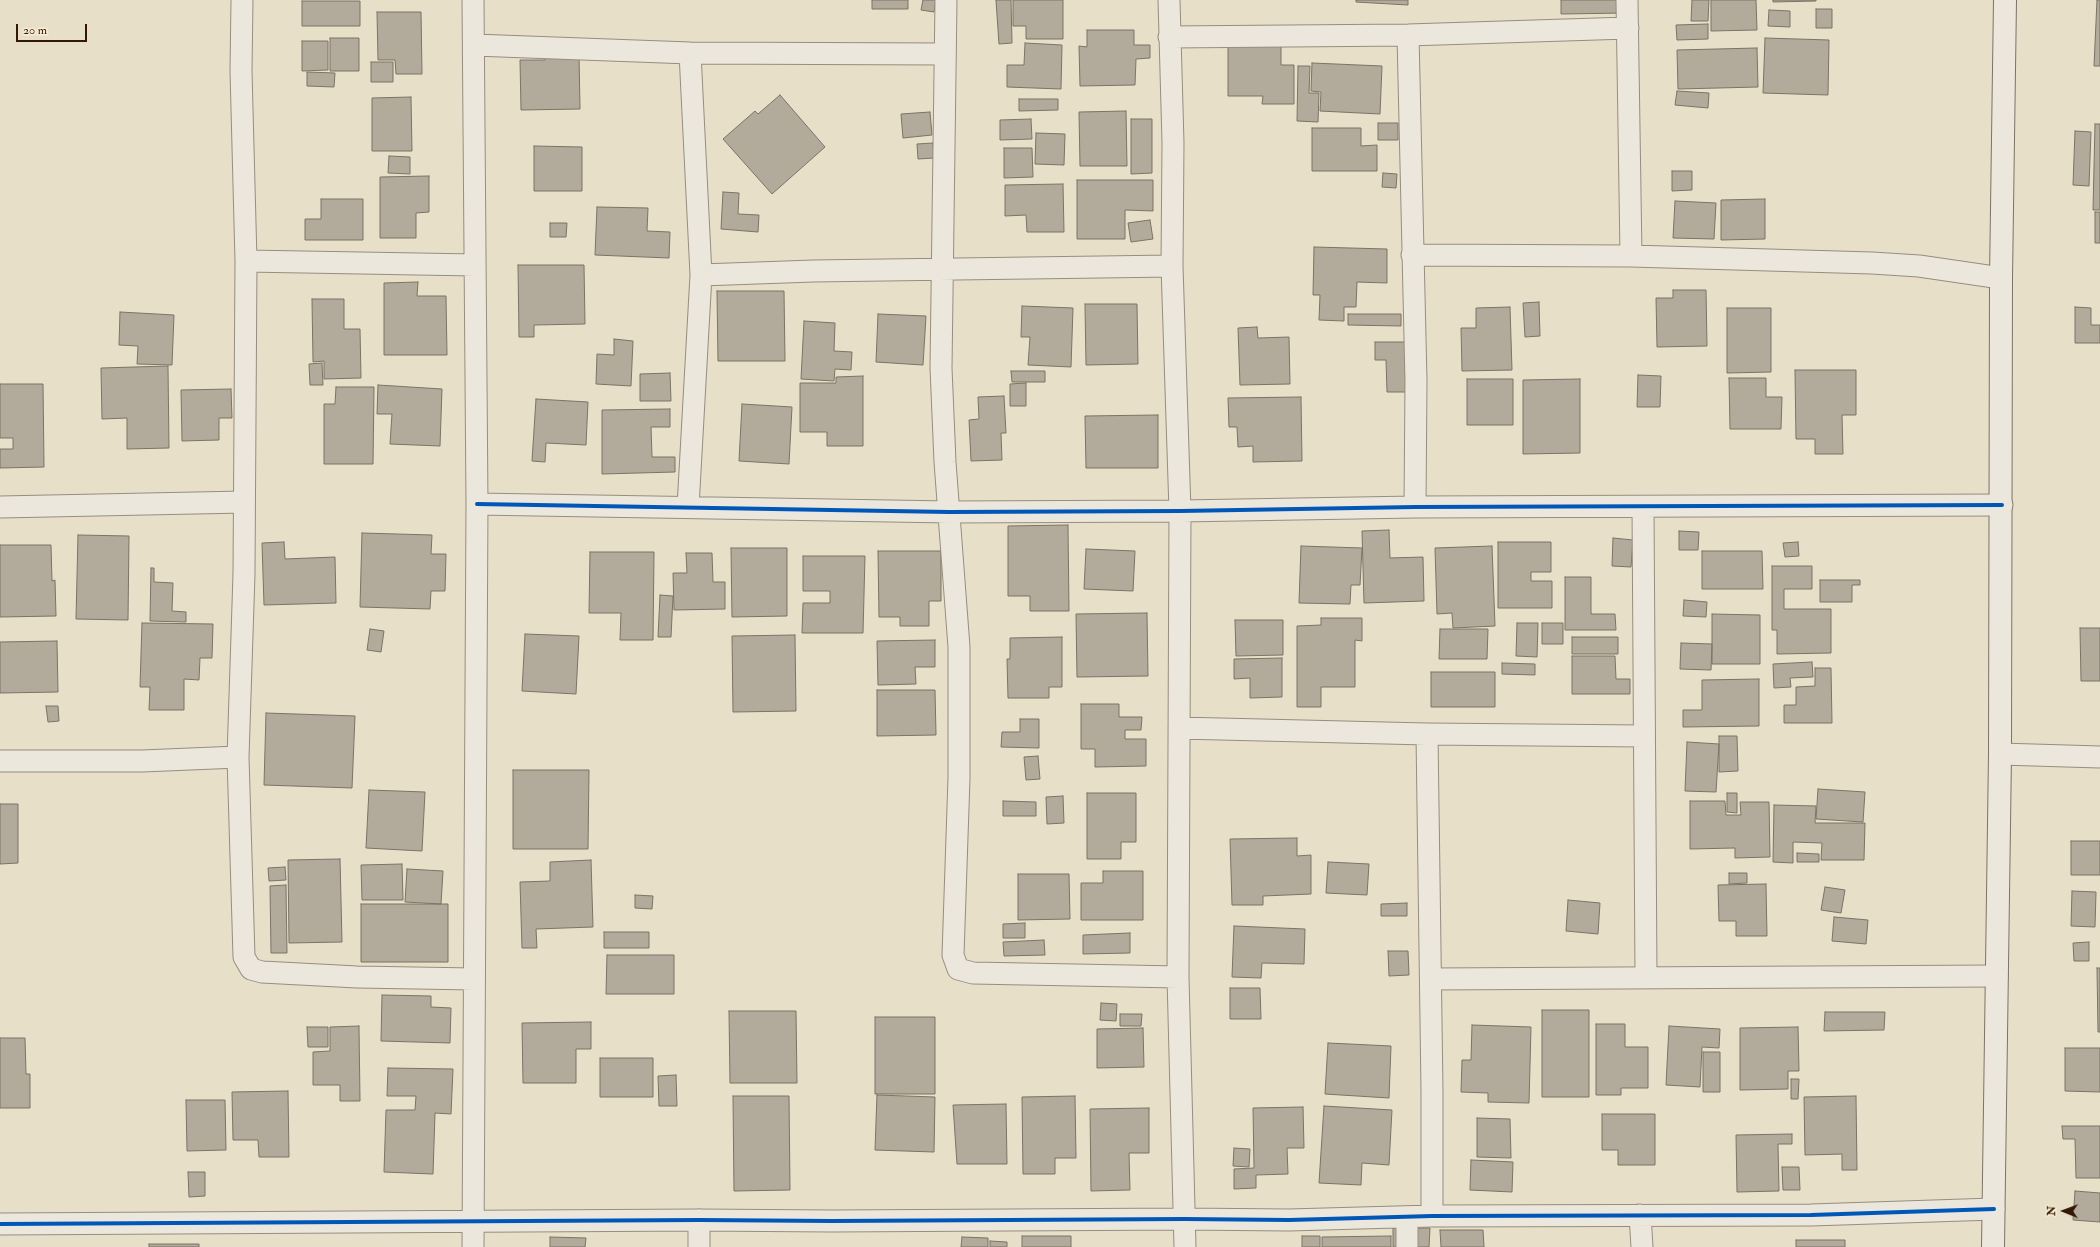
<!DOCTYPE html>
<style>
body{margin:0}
#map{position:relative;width:2100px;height:1247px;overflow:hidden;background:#e7dfc8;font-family:"IM FELL Double Pica",serif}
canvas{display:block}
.north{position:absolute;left:2044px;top:1191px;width:40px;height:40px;-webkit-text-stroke:3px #f8eed3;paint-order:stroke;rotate:271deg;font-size:11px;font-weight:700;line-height:16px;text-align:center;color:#341704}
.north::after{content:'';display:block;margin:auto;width:14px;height:18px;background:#341704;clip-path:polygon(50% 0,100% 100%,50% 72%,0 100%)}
.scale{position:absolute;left:16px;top:24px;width:71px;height:18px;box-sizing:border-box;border:2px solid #341704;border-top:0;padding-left:5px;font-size:12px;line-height:14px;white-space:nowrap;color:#341704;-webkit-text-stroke:3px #f8eed3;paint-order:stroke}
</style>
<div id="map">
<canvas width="2100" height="1247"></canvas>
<div class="north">N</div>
<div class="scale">20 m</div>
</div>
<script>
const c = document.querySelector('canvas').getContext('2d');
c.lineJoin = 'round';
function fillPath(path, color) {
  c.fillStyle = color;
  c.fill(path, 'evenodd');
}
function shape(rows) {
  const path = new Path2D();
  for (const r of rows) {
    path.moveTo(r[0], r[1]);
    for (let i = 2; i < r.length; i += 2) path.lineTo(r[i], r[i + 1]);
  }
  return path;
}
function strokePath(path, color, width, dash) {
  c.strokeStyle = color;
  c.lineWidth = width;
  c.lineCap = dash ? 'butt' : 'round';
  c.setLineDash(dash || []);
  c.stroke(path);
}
const building = shape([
 [872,0,908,0,908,9,872,9,872,0],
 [923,0,936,0,934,12,921,10,923,0],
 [996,0,1011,0,1012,43,999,44,996,0],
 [1013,0,1063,0,1063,39,1026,39,1026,26,1013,26,1013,0],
 [1356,0,1408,0,1408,5,1356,2,1356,0],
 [1561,0,1626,0,1626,13,1561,14,1561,0],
 [1692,0,1709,0,1708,21,1691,21,1692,0],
 [1711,0,1756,0,1757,30,1711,31,1711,0],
 [1773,0,1816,0,1816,1,1773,2,1773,0],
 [2097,0,2100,0,2100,66,2094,66,2097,0],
 [302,1,360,1,360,26,302,26,302,1],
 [1816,9,1832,9,1832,28,1816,28,1816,9],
 [1769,10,1790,11,1790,27,1768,26,1769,10],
 [377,12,421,12,422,74,396,74,395,60,378,60,377,12],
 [1708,24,1708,39,1677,40,1676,25,1708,24],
 [1087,30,1134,30,1134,45,1150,45,1150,58,1136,59,1135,85,1080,86,1079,46,1087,47,1087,30],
 [330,38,359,38,359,71,330,71,330,38],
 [1765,38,1829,40,1828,95,1763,93,1765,38],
 [302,41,328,41,328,70,302,71,302,41],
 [1025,43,1062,45,1061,89,1007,87,1007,65,1024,65,1025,43],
 [1228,46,1281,46,1281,65,1294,65,1294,104,1262,104,1263,96,1228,96,1228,46],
 [1757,48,1758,87,1678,89,1677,50,1757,48],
 [579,54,580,109,521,110,520,60,545,60,545,55,579,54],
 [371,62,393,62,393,82,371,82,371,62],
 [1312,63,1382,66,1380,114,1320,111,1321,92,1311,91,1312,63],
 [1298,66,1310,66,1309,93,1319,93,1318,122,1297,121,1298,66],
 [307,72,335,73,334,87,307,86,307,72],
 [1677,91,1709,93,1708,108,1675,105,1677,91],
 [780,95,825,147,772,194,723,139,755,111,758,114,780,95],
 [411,97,412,151,372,151,372,98,411,97],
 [1019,99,1058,99,1058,110,1019,111,1019,99],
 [1126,111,1127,166,1080,166,1079,112,1126,111],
 [930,112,932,135,903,138,901,114,930,112],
 [1031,119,1032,139,1000,140,1000,120,1031,119],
 [1131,119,1152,119,1152,173,1131,174,1131,119],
 [1378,123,1398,123,1398,140,1378,140,1378,123],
 [2095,124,2100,124,2100,210,2093,210,2095,124],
 [1312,128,1361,128,1361,146,1377,145,1377,171,1312,171,1312,128],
 [2075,131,2091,132,2089,186,2073,185,2075,131],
 [1036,133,1065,134,1064,165,1035,164,1036,133],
 [933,143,934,158,918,159,917,144,933,143],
 [534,146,582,147,582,191,534,191,534,146],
 [1004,148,1032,148,1033,177,1004,178,1004,148],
 [389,156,410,157,410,174,388,173,389,156],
 [1672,171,1692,171,1692,190,1672,191,1672,171],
 [1383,173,1397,174,1396,188,1382,187,1383,173],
 [429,176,429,212,416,213,416,238,380,238,380,177,429,176],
 [1077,180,1153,180,1153,211,1125,210,1125,239,1077,239,1077,180],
 [1063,184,1064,232,1027,232,1026,215,1005,216,1005,185,1063,184],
 [723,192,739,193,738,214,759,215,758,232,721,229,723,192],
 [321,199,363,199,363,240,305,240,305,219,321,219,321,199],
 [1765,199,1765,239,1721,240,1721,200,1765,199],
 [1675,201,1716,203,1714,239,1673,238,1675,201],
 [597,207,648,208,647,231,670,232,669,258,595,255,597,207],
 [2095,212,2100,212,2100,243,2095,243,2095,212],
 [1150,220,1153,239,1131,242,1128,223,1150,220],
 [550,223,567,223,566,237,550,237,550,223],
 [1314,247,1387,249,1387,283,1357,282,1356,307,1344,307,1344,321,1319,320,1320,295,1313,295,1314,247],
 [518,265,584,265,585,324,534,325,534,337,519,337,518,265],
 [418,282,417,296,446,296,447,355,384,355,384,283,418,282],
 [1673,290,1706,290,1707,346,1657,347,1656,298,1673,298,1673,290],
 [717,291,784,291,785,361,718,361,717,291],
 [312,299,344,299,344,329,360,329,361,378,324,379,324,361,313,362,312,299],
 [1539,302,1540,336,1525,337,1523,303,1539,302],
 [1085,304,1137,304,1138,364,1086,365,1085,304],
 [1022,306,1073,308,1071,367,1028,365,1030,337,1021,337,1022,306],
 [1510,307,1512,370,1462,371,1461,328,1476,328,1476,308,1510,307],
 [2075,307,2091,308,2091,325,2100,325,2100,343,2075,343,2075,307],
 [1727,308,1771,308,1771,372,1727,373,1727,308],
 [120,312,174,315,172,365,137,364,138,346,119,345,120,312],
 [878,314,926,316,923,365,876,362,878,314],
 [1348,314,1401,314,1401,326,1348,325,1348,314],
 [804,321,835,323,834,351,852,352,851,370,835,369,834,381,801,379,804,321],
 [1257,327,1258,338,1289,337,1290,384,1240,385,1238,328,1257,327],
 [614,339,633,341,631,386,596,384,597,354,614,355,614,339],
 [1375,342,1405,342,1406,392,1387,392,1386,360,1375,360,1375,342],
 [322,363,323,385,310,385,309,364,322,363],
 [168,366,169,448,127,449,127,418,102,419,101,368,168,366],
 [1795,370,1856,370,1856,415,1842,415,1843,454,1815,454,1815,439,1796,439,1795,370],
 [1011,371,1045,371,1045,382,1012,382,1011,371],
 [670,373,671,401,640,401,640,374,670,373],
 [1638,375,1661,376,1660,407,1637,407,1638,375],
 [863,376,863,446,827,446,827,432,800,432,800,383,836,383,836,377,863,376],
 [1729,378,1766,378,1766,397,1782,397,1781,429,1730,429,1729,378],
 [1467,379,1513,379,1513,425,1467,425,1467,379],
 [1580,379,1580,453,1523,454,1523,380,1580,379],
 [1026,383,1026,406,1010,406,1010,384,1026,383],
 [0,384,43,384,44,467,0,468,0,449,13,449,13,438,0,438,0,384],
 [378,385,442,389,440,446,390,444,392,414,377,414,378,385],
 [336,387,374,387,373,464,324,464,324,404,335,404,336,387],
 [231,389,232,418,219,418,219,440,182,441,181,390,231,389],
 [1004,396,1006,433,1001,433,1002,460,971,461,969,420,979,419,978,397,1004,396],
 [1301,397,1302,461,1253,462,1253,446,1238,447,1237,427,1229,427,1228,398,1301,397],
 [536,399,588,402,586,445,546,443,545,462,532,461,536,399],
 [742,404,792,407,789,464,739,461,742,404],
 [670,409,670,427,651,427,652,457,675,457,675,472,602,474,602,410,670,409],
 [1158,415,1158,468,1086,468,1085,416,1158,415],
 [1068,525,1069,611,1030,611,1030,596,1008,596,1008,526,1068,525],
 [1389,530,1390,558,1423,557,1424,601,1364,603,1362,531,1389,530],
 [1679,531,1699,532,1698,550,1679,550,1679,531],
 [362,533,432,535,431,554,446,554,445,591,431,591,430,609,360,607,362,533],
 [78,535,129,536,128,620,76,619,78,535],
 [1613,538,1633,540,1631,567,1612,566,1613,538],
 [284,542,285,559,335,557,336,603,264,605,262,543,284,542],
 [1498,542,1551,542,1551,572,1531,572,1531,581,1552,581,1552,608,1498,608,1498,542],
 [1798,542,1799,556,1785,557,1783,543,1798,542],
 [0,545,51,545,52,581,55,580,56,616,0,617,0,545],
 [1301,546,1362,548,1360,585,1351,585,1350,604,1299,603,1301,546],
 [1492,546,1495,626,1453,628,1452,613,1437,614,1435,548,1492,546],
 [731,548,787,548,787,616,732,617,731,548],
 [1086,549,1135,551,1133,591,1084,589,1086,549],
 [878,551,941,551,941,601,929,601,929,626,900,626,900,617,879,617,878,551],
 [1702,551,1762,551,1763,589,1702,589,1702,551],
 [590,552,654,552,653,640,620,640,621,613,589,613,590,552],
 [686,553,712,553,713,582,725,582,725,609,674,610,673,573,687,573,686,553],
 [803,556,865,556,863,633,802,633,803,603,830,603,830,591,803,591,803,556],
 [1772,566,1812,566,1812,589,1784,589,1784,609,1831,609,1831,653,1777,654,1777,630,1772,630,1772,566],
 [151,568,154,568,154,582,173,583,172,611,186,612,186,622,150,621,151,568],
 [1565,577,1591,577,1591,614,1615,614,1616,630,1565,630,1565,577],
 [1820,580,1860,580,1860,585,1852,585,1852,602,1820,602,1820,580],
 [660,595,673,596,671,637,658,637,660,595],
 [1684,600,1707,602,1706,617,1683,616,1684,600],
 [1147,613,1148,676,1077,677,1076,614,1147,613],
 [1712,614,1760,615,1760,664,1712,664,1712,614],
 [1321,618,1362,618,1362,641,1355,640,1355,687,1321,687,1321,707,1297,707,1297,626,1321,625,1321,618],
 [1235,620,1283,620,1283,655,1236,656,1235,620],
 [142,623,213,624,212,658,200,658,199,680,184,679,184,710,149,710,150,687,140,687,142,623],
 [1517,623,1538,623,1537,657,1516,656,1517,623],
 [1542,623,1563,623,1563,644,1542,644,1542,623],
 [2080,628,2100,628,2100,681,2081,681,2080,628],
 [370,629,384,631,381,652,367,650,370,629],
 [1440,629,1488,629,1487,659,1439,659,1440,629],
 [525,634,579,636,576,694,522,691,525,634],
 [795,635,796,711,733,712,732,636,795,635],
 [1062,637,1062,687,1049,687,1049,698,1008,698,1007,659,1010,659,1010,638,1062,637],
 [1572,637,1618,637,1618,654,1572,654,1572,637],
 [935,640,935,667,915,667,916,684,878,685,877,641,935,640],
 [57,641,58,692,0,693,0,642,57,641],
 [1681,643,1712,644,1711,670,1680,669,1681,643],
 [1572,656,1615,656,1616,679,1630,679,1630,694,1572,694,1572,656],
 [1282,658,1282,697,1250,698,1250,678,1234,679,1234,659,1282,658],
 [1812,662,1813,677,1790,678,1791,687,1774,688,1773,664,1812,662],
 [1502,663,1535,664,1535,675,1502,674,1502,663],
 [1815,668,1831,668,1832,723,1784,723,1784,705,1796,705,1796,687,1815,686,1815,668],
 [1431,672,1495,672,1495,707,1431,707,1431,672],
 [1759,679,1759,726,1683,727,1683,710,1702,710,1702,680,1759,679],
 [877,690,935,690,936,735,877,736,877,690],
 [1081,704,1119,704,1119,717,1142,717,1141,730,1125,730,1125,739,1146,739,1146,766,1095,767,1095,749,1081,749,1081,704],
 [46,706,58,706,59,721,48,722,46,706],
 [266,713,355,716,352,788,264,785,266,713],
 [1020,719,1039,719,1039,748,1001,747,1002,732,1020,732,1020,719],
 [1719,736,1737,736,1738,771,1719,772,1719,736],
 [1687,742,1719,744,1716,792,1685,791,1687,742],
 [1038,756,1040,779,1026,780,1024,757,1038,756],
 [513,770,589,770,588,849,513,849,513,770],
 [1818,789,1865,792,1863,822,1816,819,1818,789],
 [369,790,425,792,422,851,366,848,369,790],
 [1087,793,1136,793,1136,842,1121,842,1121,859,1087,859,1087,793],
 [1727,793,1737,793,1737,813,1727,812,1727,793],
 [1063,796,1064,823,1047,824,1046,797,1063,796],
 [1003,801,1036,802,1036,816,1003,816,1003,801],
 [1690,801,1725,801,1726,815,1741,815,1740,802,1769,802,1770,857,1735,858,1735,848,1690,849,1690,801],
 [0,804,18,804,18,863,0,864,0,804],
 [1774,805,1816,806,1815,823,1865,823,1864,860,1821,860,1822,843,1793,842,1793,863,1773,862,1774,805],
 [1297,838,1297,856,1311,855,1311,894,1263,896,1263,905,1232,905,1230,839,1297,838],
 [2071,841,2100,841,2100,875,2071,875,2071,841],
 [1797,853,1819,854,1819,862,1797,862,1797,853],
 [340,859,342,942,289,943,288,860,340,859],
 [591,860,593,927,536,929,537,948,522,948,520,882,550,881,550,862,591,860],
 [1328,862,1369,864,1367,895,1326,893,1328,862],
 [402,864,403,900,362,900,361,865,402,864],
 [285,867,286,880,269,881,268,868,285,867],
 [407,869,443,871,441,904,405,902,407,869],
 [1103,871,1143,871,1143,920,1081,920,1081,883,1103,883,1103,871],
 [1729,873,1747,873,1747,883,1729,884,1729,873],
 [1018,874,1069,874,1070,919,1018,920,1018,874],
 [1766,884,1767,936,1736,936,1736,921,1719,921,1718,885,1766,884],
 [286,885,287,953,271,953,270,886,286,885],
 [1825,887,1845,890,1841,913,1821,910,1825,887],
 [2072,891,2096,892,2095,927,2071,926,2072,891],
 [635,895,653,896,652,909,635,908,635,895],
 [1568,900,1600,903,1598,934,1566,931,1568,900],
 [1407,903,1407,916,1381,916,1381,904,1407,903],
 [361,904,448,904,448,962,361,962,361,904],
 [1834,917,1868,920,1866,944,1832,941,1834,917],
 [1025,923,1025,938,1003,938,1003,924,1025,923],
 [1234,926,1305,929,1304,964,1262,963,1261,978,1232,977,1234,926],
 [604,932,649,932,649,948,604,948,604,932],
 [1130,933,1130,953,1083,954,1083,935,1130,933],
 [1044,940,1045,955,1004,956,1003,942,1044,940],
 [2089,942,2089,961,2074,961,2073,943,2089,942],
 [1388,951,1408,951,1409,975,1389,976,1388,951],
 [607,955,674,955,674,994,606,994,607,955],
 [2097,968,2100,968,2100,1032,2098,1032,2097,968],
 [1230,988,1260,988,1261,1019,1230,1019,1230,988],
 [382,995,431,996,431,1007,451,1008,450,1043,381,1041,382,995],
 [1101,1003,1117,1004,1116,1021,1100,1020,1101,1003],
 [1542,1010,1589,1010,1589,1097,1542,1097,1542,1010],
 [729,1011,796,1011,797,1083,730,1083,729,1011],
 [1825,1012,1885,1012,1884,1030,1824,1031,1825,1012],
 [1120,1014,1142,1014,1141,1026,1120,1026,1120,1014],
 [875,1017,935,1017,935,1094,875,1094,875,1017],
 [591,1022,591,1049,576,1049,576,1083,523,1083,522,1023,591,1022],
 [1596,1024,1625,1024,1625,1047,1648,1047,1648,1088,1621,1088,1621,1095,1596,1095,1596,1024],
 [1472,1025,1531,1027,1529,1103,1488,1102,1488,1093,1461,1092,1462,1060,1471,1060,1472,1025],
 [359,1026,360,1101,340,1101,340,1085,313,1085,313,1052,330,1051,330,1027,359,1026],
 [1669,1026,1720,1029,1719,1048,1702,1047,1700,1087,1666,1085,1669,1026],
 [307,1027,328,1027,328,1047,308,1047,307,1027],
 [1798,1027,1799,1071,1788,1071,1788,1089,1740,1090,1740,1028,1798,1027],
 [1143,1028,1144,1067,1097,1068,1097,1029,1143,1028],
 [0,1038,25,1038,26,1074,30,1074,30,1108,0,1108,0,1038],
 [1328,1043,1391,1046,1389,1098,1325,1094,1328,1043],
 [2065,1048,2100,1048,2100,1092,2065,1091,2065,1048],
 [1703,1052,1720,1052,1720,1092,1703,1092,1703,1052],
 [600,1058,653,1058,653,1097,600,1097,600,1058],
 [388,1068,453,1069,451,1114,435,1113,433,1174,384,1172,386,1110,415,1110,416,1096,387,1096,388,1068],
 [676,1075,677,1106,659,1106,658,1076,676,1075],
 [1791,1079,1799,1079,1798,1099,1791,1099,1791,1079],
 [288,1091,289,1157,259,1157,258,1140,233,1140,232,1092,288,1091],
 [877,1095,935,1097,934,1152,875,1150,877,1095],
 [733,1096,789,1096,790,1190,734,1191,733,1096],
 [1075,1096,1076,1158,1055,1158,1055,1174,1023,1174,1022,1097,1075,1096],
 [1856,1096,1857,1170,1842,1170,1842,1154,1805,1155,1804,1097,1856,1096],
 [186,1100,225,1100,226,1150,187,1151,186,1100],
 [1006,1104,1007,1164,957,1164,953,1105,1006,1104],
 [1324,1106,1392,1110,1389,1165,1362,1163,1361,1185,1319,1183,1324,1106],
 [1303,1107,1304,1148,1287,1148,1288,1174,1256,1175,1256,1188,1234,1189,1234,1169,1254,1168,1253,1108,1303,1107],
 [1149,1108,1149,1153,1129,1153,1130,1190,1091,1191,1090,1109,1149,1108],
 [1602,1114,1655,1114,1655,1165,1618,1165,1618,1150,1602,1150,1602,1114],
 [1477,1118,1510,1119,1511,1158,1477,1157,1477,1118],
 [2062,1126,2100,1126,2100,1178,2076,1178,2075,1139,2063,1139,2062,1126],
 [1792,1134,1792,1144,1778,1144,1779,1191,1737,1192,1736,1135,1792,1134],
 [1234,1148,1250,1149,1249,1167,1233,1166,1234,1148],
 [1471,1160,1513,1162,1512,1192,1470,1190,1471,1160],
 [1782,1167,1799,1167,1800,1190,1783,1190,1782,1167],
 [188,1172,205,1172,205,1196,189,1197,188,1172],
 [2075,1191,2100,1193,2100,1222,2073,1220,2075,1191],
 [1393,1228,1430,1228,1429,1247,1393,1247,1393,1228],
 [1440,1230,1483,1230,1484,1247,1441,1247,1440,1230],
 [1022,1236,1071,1236,1071,1247,1022,1247,1022,1236],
 [1302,1236,1320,1236,1320,1247,1302,1247,1302,1236],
 [1391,1236,1391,1247,1322,1247,1322,1237,1391,1236],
 [550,1237,586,1238,585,1247,550,1247,550,1237],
 [962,1237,988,1238,988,1247,961,1247,962,1237],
 [1796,1240,1845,1240,1845,1247,1796,1247,1796,1240],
 [990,1241,1007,1242,1007,1247,990,1247,990,1241],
 [149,1244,199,1244,199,1247,149,1247,149,1244]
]);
const street = shape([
 [242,0,241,71,246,261,244,574,238,757,244,957,251,969,262,972,357,977,474,979],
 [946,0,941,368,945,462,959,647,959,778,953,955,958,969,973,973,1178,977],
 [1169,0,1173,143,1172,266,1180,511,1178,977,1185,1247],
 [1627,0,1631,256],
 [1408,35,1416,381,1415,507],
 [1169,37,1408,35,1628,28],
 [474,45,690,53,945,54],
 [1412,255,1631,256,1872,263,1919,266,2001,278],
 [246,261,475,265],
 [701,275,813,271,1172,266],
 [477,504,949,512,1180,511,1415,507,2002,505],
 [0,507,244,502],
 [688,507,701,275,690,53],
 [1643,507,1646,978],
 [1179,728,1427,734,1644,736],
 [1427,734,1432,1092,1432,1216],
 [2000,754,2100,757],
 [0,761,142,761,238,757],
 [1431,979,1997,976],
 [1640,1215,1642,1247],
 [699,1220,699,1247],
 [0,1224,699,1220,832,1221,1184,1219,1289,1220,1432,1216,1811,1215,1994,1209],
 [473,1247,477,504,473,0],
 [1407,1247,1407,1217]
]);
const secondary = shape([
 [1993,1247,2000,754,2001,278,2005,0]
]);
const cycleway = shape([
 [477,504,949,512,1180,511,1415,507,2002,505],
 [0,1224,699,1220,832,1221,1184,1219,1289,1220,1432,1216,1811,1215,1994,1209]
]);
fillPath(building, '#b2aa9a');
strokePath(building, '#7c7365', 1);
strokePath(street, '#968e7e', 23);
strokePath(secondary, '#7c7365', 24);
strokePath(street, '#ebe7dc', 21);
strokePath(secondary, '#ebe7dc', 22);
strokePath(cycleway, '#0057b8', 4);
</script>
